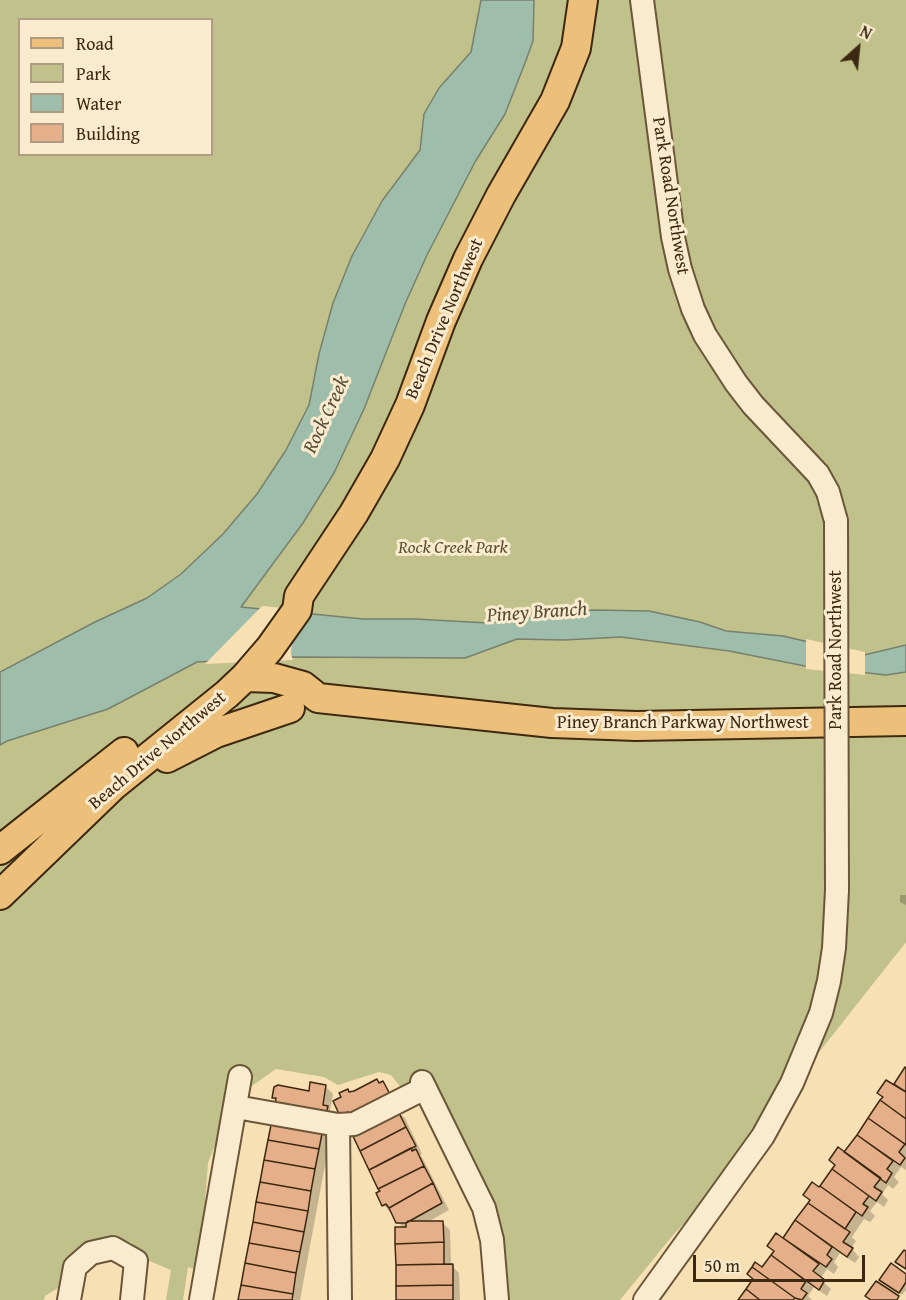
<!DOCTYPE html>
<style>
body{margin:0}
#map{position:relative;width:906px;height:1300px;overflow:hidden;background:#f8e0b5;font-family:"Gentium Book Plus",serif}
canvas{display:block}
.legend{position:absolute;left:18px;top:18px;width:195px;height:138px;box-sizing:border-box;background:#faebcf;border:2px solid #ae9d83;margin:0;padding:8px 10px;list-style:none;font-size:18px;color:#3d2811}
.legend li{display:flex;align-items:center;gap:12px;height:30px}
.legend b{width:30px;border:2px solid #ae9d83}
.north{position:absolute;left:828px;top:18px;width:60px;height:60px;-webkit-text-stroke:4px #faebcf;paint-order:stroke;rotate:27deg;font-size:16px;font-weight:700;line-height:24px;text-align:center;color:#3d2811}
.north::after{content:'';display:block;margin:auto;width:21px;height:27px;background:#3d2811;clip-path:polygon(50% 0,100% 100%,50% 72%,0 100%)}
.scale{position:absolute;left:693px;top:1255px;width:172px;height:27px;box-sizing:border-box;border:3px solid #3d2811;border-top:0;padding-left:8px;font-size:18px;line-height:21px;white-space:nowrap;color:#3d2811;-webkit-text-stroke:4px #faebcf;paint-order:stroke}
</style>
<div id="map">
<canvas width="906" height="1300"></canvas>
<ul class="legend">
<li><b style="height:8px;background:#ecc07a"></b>Road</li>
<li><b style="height:16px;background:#c0c18b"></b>Park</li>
<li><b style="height:16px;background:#9ebdaa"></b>Water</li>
<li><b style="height:16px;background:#e5af89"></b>Building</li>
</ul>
<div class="north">N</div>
<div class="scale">50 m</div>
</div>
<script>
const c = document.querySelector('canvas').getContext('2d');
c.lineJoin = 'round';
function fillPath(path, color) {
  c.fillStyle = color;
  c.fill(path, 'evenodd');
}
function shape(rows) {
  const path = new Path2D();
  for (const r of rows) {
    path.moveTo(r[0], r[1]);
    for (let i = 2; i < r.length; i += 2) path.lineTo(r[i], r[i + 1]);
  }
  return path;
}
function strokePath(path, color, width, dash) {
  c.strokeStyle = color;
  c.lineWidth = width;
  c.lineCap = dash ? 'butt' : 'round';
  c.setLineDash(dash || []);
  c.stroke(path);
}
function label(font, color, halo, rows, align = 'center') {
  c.font = font + ' "Gentium Book Plus",serif';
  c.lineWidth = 6;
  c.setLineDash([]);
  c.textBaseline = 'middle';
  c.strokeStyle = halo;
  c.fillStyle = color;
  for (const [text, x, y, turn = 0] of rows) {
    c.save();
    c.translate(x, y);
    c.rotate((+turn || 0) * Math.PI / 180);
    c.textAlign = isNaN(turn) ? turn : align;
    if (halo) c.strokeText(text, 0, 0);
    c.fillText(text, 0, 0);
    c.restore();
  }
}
const green = shape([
 [0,0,906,0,906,942,742,1150,706,1200,674,1234,620,1300,501,1300,475,1195,420,1097,402,1089,391,1075,379,1072,338,1085,324,1077,276,1069,232,1100,208,1163,201,1251,197,1270,188,1267,183,1300,166,1300,171,1270,147,1260,130,1242,107,1238,71,1280,45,1296,44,1300,0,1300],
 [20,20,212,20,212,154,20,154]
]);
const water = shape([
 [481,0,534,0,533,41,525,63,505,114,475,162,427,255,405,304,364,409,334,473,303,523,241,607,363,619,415,619,488,623,593,610,649,611,700,622,726,631,783,636,864,655,906,645,906,672,886,675,805,666,729,651,621,637,564,640,517,639,465,658,291,657,197,662,108,709,7,741,0,745,0,672,95,622,147,598,181,574,223,534,257,494,286,450,309,405,319,354,333,303,352,256,382,201,420,150,424,114,439,88,471,52,481,0]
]);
const pier = shape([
 [262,606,313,611,292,643,291,654,293,660,205,664],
 [806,639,865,652,865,675,806,669]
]);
const shadow = shape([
 [900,895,906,895,906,905,900,902],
 [906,1069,906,1170,901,1167,894,1177,899,1182,893,1189,888,1185,882,1194,888,1200,884,1207,877,1202,870,1211,875,1216,872,1220,870,1222,864,1219,852,1237,856,1241,851,1248,859,1257,855,1263,840,1253,834,1262,838,1267,834,1274,827,1269,820,1279,831,1289,827,1296,814,1287,808,1296,812,1300,740,1300],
 [326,1087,333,1094,330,1110,335,1114,277,1100,274,1097,310,1093],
 [397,1111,405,1118,422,1154,420,1155,423,1159,449,1210,426,1223,443,1223,450,1230,451,1265,459,1273,460,1300,397,1300,397,1229,404,1229,384,1205,382,1192],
 [322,1130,330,1138,300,1300,240,1300],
 [906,1275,906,1290,902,1295,885,1283]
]);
const building = shape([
 [905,1067,906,1068,906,1092,894,1084,905,1067],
 [377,1079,379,1083,383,1081,392,1098,351,1119,348,1112,340,1116,333,1101,341,1097,339,1093,348,1089,349,1092,354,1091,377,1079],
 [886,1080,906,1092,906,1119,880,1100,883,1097,877,1093,886,1080],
 [310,1082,326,1085,323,1105,328,1106,325,1119,274,1109,276,1098,272,1098,274,1087,278,1085,309,1091,310,1082],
 [880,1100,906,1119,906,1145,868,1118,880,1100],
 [397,1109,406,1127,360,1151,351,1132,397,1109],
 [868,1118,905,1144,899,1152,905,1158,900,1165,857,1135,868,1118],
 [272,1120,323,1129,319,1149,268,1140,272,1120],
 [406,1127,416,1146,369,1170,360,1151,406,1127],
 [857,1135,893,1161,887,1169,892,1173,886,1183,844,1152,857,1135],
 [268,1140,319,1149,315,1169,264,1160,268,1140],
 [838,1147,881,1178,874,1187,882,1192,876,1201,832,1169,835,1165,829,1160,838,1147],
 [411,1148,412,1151,416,1149,424,1166,378,1189,369,1170,411,1148],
 [264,1160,315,1169,311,1191,260,1182,264,1160],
 [424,1166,433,1183,389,1208,386,1204,382,1206,376,1193,380,1191,378,1189,424,1166],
 [832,1169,869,1196,863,1204,868,1207,862,1216,820,1186,832,1169],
 [260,1182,311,1191,308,1211,256,1202,260,1182],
 [812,1182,819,1187,820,1186,856,1212,845,1229,808,1203,810,1200,803,1195,812,1182],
 [433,1183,442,1203,406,1223,396,1223,389,1208,433,1183],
 [256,1202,308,1211,304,1232,253,1222,256,1202],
 [808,1203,850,1232,843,1242,853,1248,847,1257,795,1220,808,1203],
 [795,1220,832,1247,827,1255,832,1259,826,1267,783,1238,795,1220],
 [408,1221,443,1221,444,1242,395,1244,395,1227,406,1227,406,1223,408,1221],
 [253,1222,304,1232,300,1252,249,1243,253,1222],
 [776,1233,819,1264,813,1271,825,1280,819,1290,771,1255,774,1251,767,1246,776,1233],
 [444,1242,444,1264,396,1265,395,1244,444,1242],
 [249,1243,300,1252,296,1273,245,1263,249,1243],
 [904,1250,906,1251,906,1269,895,1262,904,1250],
 [771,1255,806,1281,801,1289,807,1293,802,1300,795,1298,752,1267,755,1262,762,1267,771,1255],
 [245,1263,296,1273,293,1294,241,1285,245,1263],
 [891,1263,906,1274,906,1282,899,1293,879,1280,891,1263],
 [453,1264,453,1285,396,1286,396,1265,453,1264],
 [752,1267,795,1298,793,1300,760,1300,746,1289,753,1279,747,1274,752,1267],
 [876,1281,899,1296,897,1300,871,1300,865,1296,876,1281],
 [241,1285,293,1294,292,1300,238,1300,241,1285],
 [453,1285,453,1300,396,1300,396,1286,453,1285],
 [746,1289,760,1300,738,1300,746,1289]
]);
const minor = shape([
 [642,0,673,237,680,269,693,309,705,335,736,383,753,405,818,474,828,492,836,521],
 [422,1082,484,1208,492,1240,497,1300],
 [236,1107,338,1125,354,1124,425,1088],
 [338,1125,340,1300],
 [69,1300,75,1267,91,1253,113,1248,136,1261,132,1300],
 [201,1300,240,1077],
 [645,1300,763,1136,792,1083,821,1013,829,981,834,948,837,890]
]);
const major = shape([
 [245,677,274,678,303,686,318,698,552,723,636,726,906,721],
 [167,758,216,733,290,708],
 [0,850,124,752],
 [0,895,114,785,227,694,245,677,270,648,297,610,299,596,354,513,385,459,410,405,441,321,468,259,501,195,555,101,576,48,583,0]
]);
const minorBridge = shape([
 [836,521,837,890]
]);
const streetNames = [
 ["Park Road Northwest",670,196,81],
 ["Beach Drive Northwest",445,319,-67],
 ["Park Road Northwest",836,650,-90],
 ["Piney Branch Parkway Northwest",683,723],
 ["Beach Drive Northwest",158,751,-40]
];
const parkNames = [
 ["Rock Creek Park",453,548]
];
const waterNames = [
 ["Rock Creek",327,415,-65],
 ["Piney Branch",537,613,-4]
];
fillPath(green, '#c0c18b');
fillPath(water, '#9ebdaa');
strokePath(water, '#77816d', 1.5);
fillPath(pier, '#f8e0b5');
fillPath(shadow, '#0003');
fillPath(building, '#e5af89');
strokePath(building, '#3d2811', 1.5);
strokePath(minor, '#6c563a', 26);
strokePath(major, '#3d2811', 32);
strokePath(minor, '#faebcf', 22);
strokePath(major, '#ecc07a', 28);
strokePath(minorBridge, '#6c563a', 26, []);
strokePath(minorBridge, '#faebcf', 22);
label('18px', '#3d2811', '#faebcf', streetNames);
label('italic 18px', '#5e4e30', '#faebcf', parkNames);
label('italic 20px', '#554d37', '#faebcf', waterNames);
</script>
